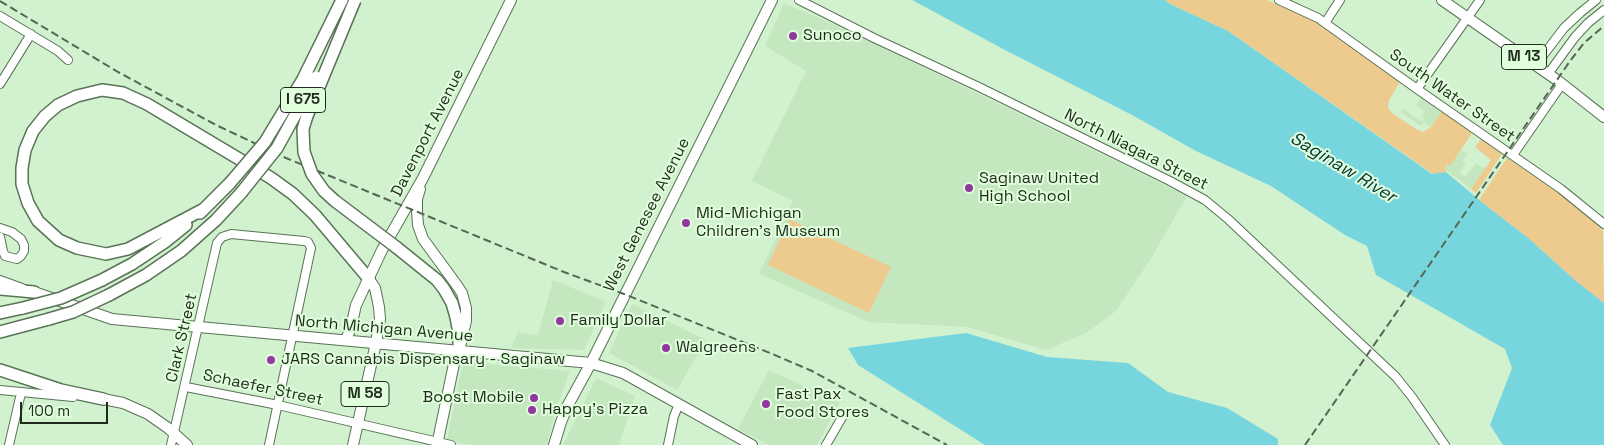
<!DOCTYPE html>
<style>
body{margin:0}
#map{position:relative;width:1604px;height:445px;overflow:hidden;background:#d2f1cf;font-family:"Space Grotesk",sans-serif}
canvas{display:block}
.scale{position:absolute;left:20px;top:402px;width:88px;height:22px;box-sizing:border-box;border:2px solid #1f2a1d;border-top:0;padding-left:6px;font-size:15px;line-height:18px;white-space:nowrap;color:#1f2a1d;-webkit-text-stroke:4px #e0fedc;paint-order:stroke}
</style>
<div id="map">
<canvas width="1604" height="445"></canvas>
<div class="scale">100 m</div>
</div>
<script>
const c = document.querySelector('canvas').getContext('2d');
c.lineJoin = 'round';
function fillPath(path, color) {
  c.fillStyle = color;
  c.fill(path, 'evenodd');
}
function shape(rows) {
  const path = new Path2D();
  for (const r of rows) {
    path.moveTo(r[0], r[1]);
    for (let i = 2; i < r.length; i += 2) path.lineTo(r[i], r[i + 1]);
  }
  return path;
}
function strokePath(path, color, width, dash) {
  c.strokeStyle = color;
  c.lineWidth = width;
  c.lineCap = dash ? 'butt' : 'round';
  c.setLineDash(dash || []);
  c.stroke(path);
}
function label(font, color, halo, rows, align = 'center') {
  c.font = font + ' "Space Grotesk",sans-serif';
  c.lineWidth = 4;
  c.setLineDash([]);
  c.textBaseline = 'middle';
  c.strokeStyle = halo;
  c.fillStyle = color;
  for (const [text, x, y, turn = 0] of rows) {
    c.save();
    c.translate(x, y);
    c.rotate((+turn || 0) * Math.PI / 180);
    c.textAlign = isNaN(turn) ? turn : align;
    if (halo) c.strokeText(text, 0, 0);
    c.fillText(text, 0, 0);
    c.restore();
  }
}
const built = shape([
 [784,3,862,37,1187,196,1150,260,1116,311,1086,333,1046,350,967,327,869,322,759,274,793,201,752,181,806,71,765,46],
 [1422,97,1442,111,1431,127,1424,122,1421,126,1400,112,1403,109,1422,122,1424,118,1422,116,1425,111,1416,105],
 [1461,150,1467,154,1462,161,1466,163,1460,172,1465,177,1476,163,1483,168,1484,166,1486,168,1471,189,1446,170,1445,168,1447,165,1451,165],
 [553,280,606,302,584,350,511,348,518,332,538,335],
 [632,304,706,340,677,390,609,353],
 [463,362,570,371,554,415,547,445,469,445,447,440],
 [769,370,840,403,817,445,769,445,738,429],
 [596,378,635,396,619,445,563,445]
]);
const green = shape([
 [1165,0,1267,0,1312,20,1400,82,1389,100,1388,108,1392,113,1416,129,1423,132,1431,127,1442,111,1472,133,1451,165,1447,165,1445,168,1446,172,1433,174,1228,31,1170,4],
 [1481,139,1502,154,1476,193,1471,189,1491,160,1475,147],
 [1507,158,1566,198,1603,230,1604,303,1576,281,1527,237,1479,200],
 [789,219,891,267,869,313,768,265]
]);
const water = shape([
 [912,0,1165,0,1170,4,1228,31,1432,174,1446,172,1484,204,1527,237,1576,281,1604,303,1604,445,1503,445,1490,425,1512,368,1505,349,1376,275,1367,246,1345,235,1271,186,1196,151,1134,116,1005,50],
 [966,333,1047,357,1128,363,1168,392,1227,408,1278,439,1278,445,985,445,858,365,848,348]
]);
const minor = shape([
 [799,0,874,38,979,87,1170,181,1205,200,1228,219,1396,377,1412,397,1445,445],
 [1279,0,1318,18,1325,23,1417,89,1561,189,1604,224],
 [0,16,58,51,68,60],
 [1325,23,1340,0],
 [1535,66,1564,28,1580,13,1596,0],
 [1548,74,1575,37,1588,23,1604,10],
 [0,84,31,34],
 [1417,89,1480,0],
 [1513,155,1562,84],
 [0,228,12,232,21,239,24,245,24,251,21,256,17,259,5,256,3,251,0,237],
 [0,280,22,288],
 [186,387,278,405,451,445],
 [0,390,73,397],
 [9,445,21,393],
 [171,445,217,243,222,237,231,234,304,241,308,242,311,248,269,445],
 [668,445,674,416,679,404],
 [826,445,844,414]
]);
const major = shape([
 [1442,0,1557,80,1604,117],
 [420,189,417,199,417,211,418,225,423,239,456,284,462,293,466,308,466,321,459,351,455,359,437,445],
 [34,292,112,319,591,363,623,373,752,445],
 [346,340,351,327,356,305,382,250,423,178,511,0],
 [103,399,123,403,148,414,168,428,187,445],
 [353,445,376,343,380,319,379,307,375,288,369,279],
 [554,445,561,422,568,405,591,363,772,0]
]);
const highway = shape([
 [204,209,128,249,106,254,77,248,59,240,38,221,28,203,22,184,22,168,25,150,33,131,45,116,58,105,77,96,102,90,123,93,147,104,271,178,293,194,315,215,369,279],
 [200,213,230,183],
 [396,247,437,280,444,289,452,303,456,317,459,333,459,351],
 [102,280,132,264,165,242,186,225],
 [0,289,34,292],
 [109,295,146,275,181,251,216,220,241,193],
 [0,313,23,308],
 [0,332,49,319],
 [0,370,61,390,103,399]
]);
const rail = shape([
 [0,1,118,72,216,125,286,158,564,272,624,294,770,353,812,371,947,445],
 [1305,445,1570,61,1584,43,1604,26]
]);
const highwayBridge = shape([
 [355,0,307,116,303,129,304,152,312,174,324,191,335,201,396,247],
 [230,183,265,142,303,79,342,0],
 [241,193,277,148,316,77],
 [23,308,61,298,102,280],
 [49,319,73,312,109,295]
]);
const markers = [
 [793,36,5,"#9236a0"],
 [969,188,5,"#9236a0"],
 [686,223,5,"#9236a0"],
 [560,321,5,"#9236a0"],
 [666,348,5,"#9236a0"],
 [271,360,5,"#9236a0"],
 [534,398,5,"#9236a0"],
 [766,404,5,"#9236a0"],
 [532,410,5,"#9236a0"]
];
const shields = [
 [1524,57,45],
 [303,100,45],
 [365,394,48]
];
const shieldNames = [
 ["M 13",1524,57],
 ["I 675",303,100],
 ["M 58",365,394]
];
const poiNames = [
 ["Sunoco",803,36],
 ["Saginaw United",979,179],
 ["High School",979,197],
 ["Mid-Michigan",696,214],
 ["Children's Museum",696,232],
 ["Family Dollar",570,321],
 ["Walgreens",676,348],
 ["JARS Cannabis Dispensary - Saginaw",281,360],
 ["Fast Pax",776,395],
 ["Food Stores",776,413],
 ["Boost Mobile",524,398,"right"],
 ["Happy's Pizza",542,410]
];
const streetNames = [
 ["South Water Street",1452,96,35],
 ["Davenport Avenue",428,133,-63],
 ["North Niagara Street",1136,150,27],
 ["West Genesee Avenue",647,215,-63],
 ["North Michigan Avenue",384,329,5],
 ["Clark Street",182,338,-77],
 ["Schaefer Street",263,388,12]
];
const waterNames = [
 ["Saginaw River",1343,168,31]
];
fillPath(built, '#c4e7c0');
fillPath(green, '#edcb8e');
fillPath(water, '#77d6dd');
strokePath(minor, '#587355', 10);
strokePath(major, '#587355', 12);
strokePath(highway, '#587355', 14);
strokePath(minor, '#fff', 8);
strokePath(major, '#fff', 10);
strokePath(highway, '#fff', 11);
strokePath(rail, '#556653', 2, [8, 4]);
strokePath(highwayBridge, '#587355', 14, []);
strokePath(highwayBridge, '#fff', 11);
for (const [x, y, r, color] of markers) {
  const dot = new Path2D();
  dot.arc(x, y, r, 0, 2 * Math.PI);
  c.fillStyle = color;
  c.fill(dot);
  strokePath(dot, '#e0fedc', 2);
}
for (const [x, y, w] of shields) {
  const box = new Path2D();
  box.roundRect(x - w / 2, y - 12.5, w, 25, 4);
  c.fillStyle = '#e0fedc';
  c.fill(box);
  strokePath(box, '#1f2a1d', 1);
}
label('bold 15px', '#1f2a1d', null, shieldNames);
label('16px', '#1f2a1d', '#e0fedc', poiNames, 'left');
label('16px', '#1f2a1d', '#e0fedc', streetNames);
label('italic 18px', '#063639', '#e0fedc', waterNames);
</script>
